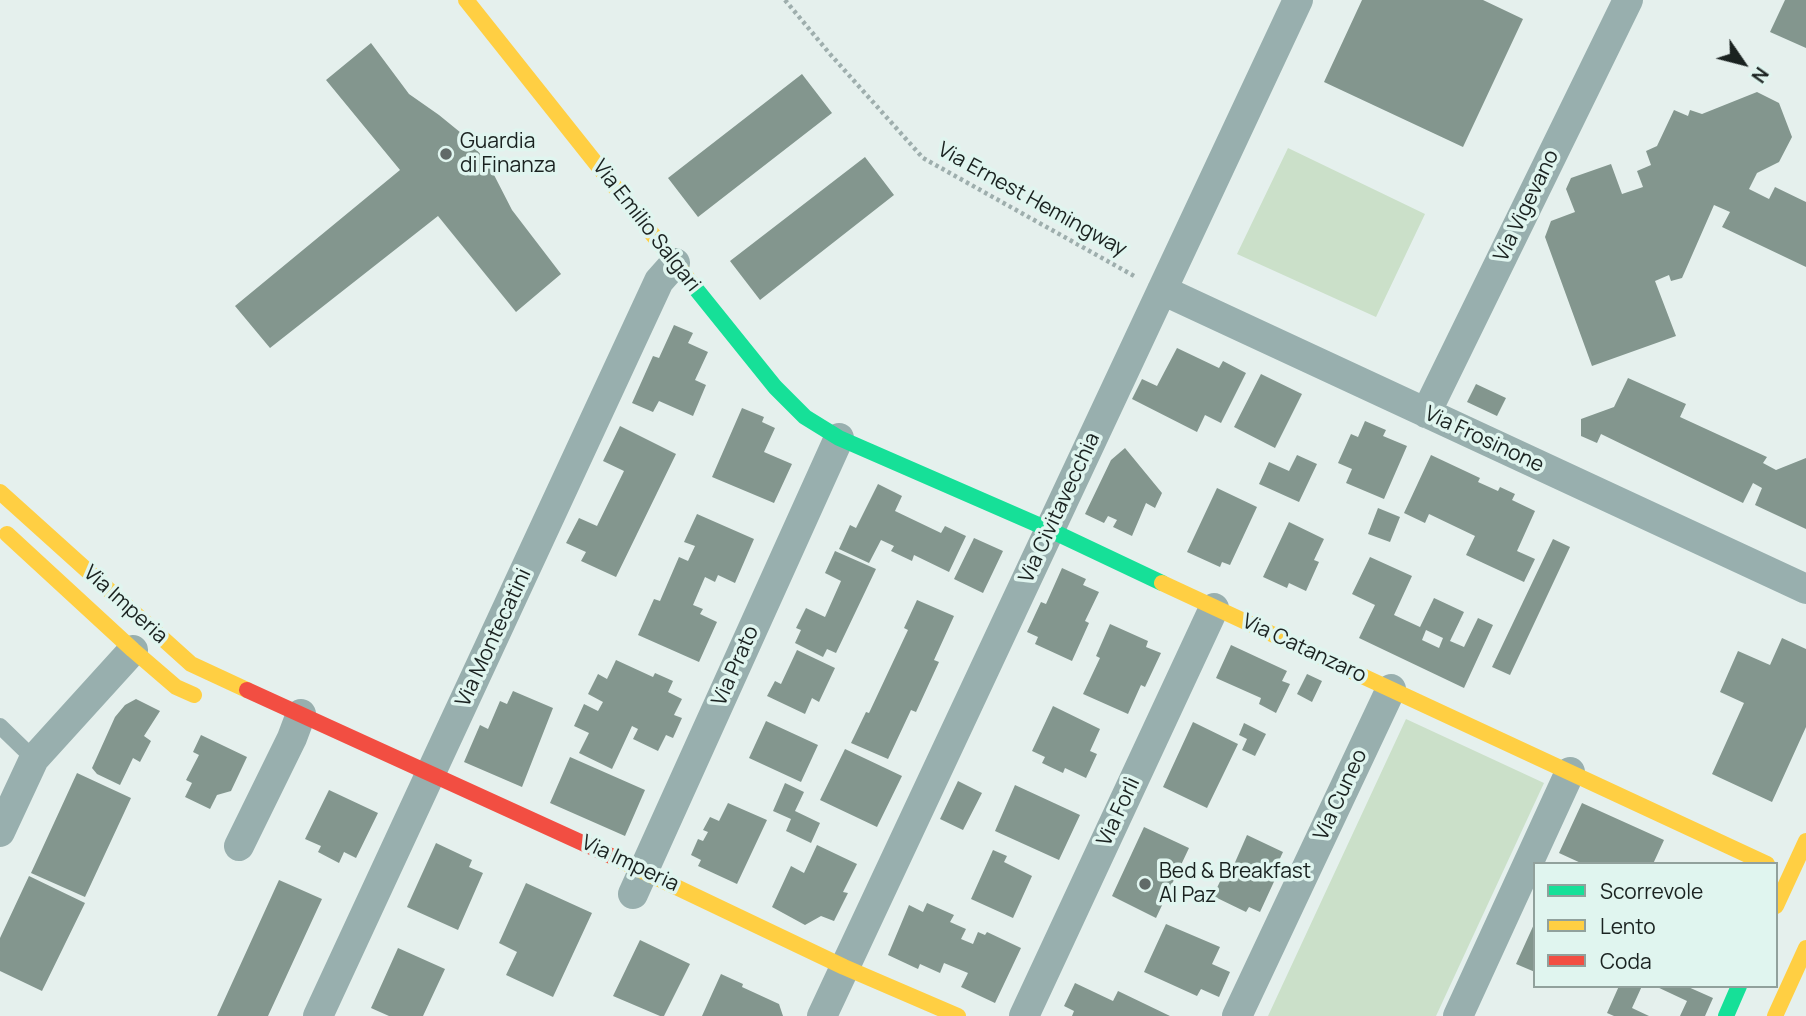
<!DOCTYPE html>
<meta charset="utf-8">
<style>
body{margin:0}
#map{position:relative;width:1806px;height:1016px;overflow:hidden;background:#e5f0ed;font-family:Manrope,sans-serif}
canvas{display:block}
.legend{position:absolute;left:1533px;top:862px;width:245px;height:126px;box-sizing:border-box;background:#e0f5ef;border:2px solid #91a19c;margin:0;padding:9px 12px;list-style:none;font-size:21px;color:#1a2220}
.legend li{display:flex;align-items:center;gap:14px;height:35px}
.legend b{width:35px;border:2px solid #91a19c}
.north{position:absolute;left:1708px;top:28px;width:70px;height:70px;-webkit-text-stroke:5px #e0f5ef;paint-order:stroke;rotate:125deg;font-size:19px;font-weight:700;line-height:28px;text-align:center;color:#1a2220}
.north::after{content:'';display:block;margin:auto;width:24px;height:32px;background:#1a2220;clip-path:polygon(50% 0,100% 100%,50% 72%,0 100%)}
</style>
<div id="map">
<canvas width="1806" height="1016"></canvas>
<ul class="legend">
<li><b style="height:9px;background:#16e098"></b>Scorrevole</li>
<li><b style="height:9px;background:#ffcf43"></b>Lento</li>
<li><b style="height:9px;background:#f24e42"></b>Coda</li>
</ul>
<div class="north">N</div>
</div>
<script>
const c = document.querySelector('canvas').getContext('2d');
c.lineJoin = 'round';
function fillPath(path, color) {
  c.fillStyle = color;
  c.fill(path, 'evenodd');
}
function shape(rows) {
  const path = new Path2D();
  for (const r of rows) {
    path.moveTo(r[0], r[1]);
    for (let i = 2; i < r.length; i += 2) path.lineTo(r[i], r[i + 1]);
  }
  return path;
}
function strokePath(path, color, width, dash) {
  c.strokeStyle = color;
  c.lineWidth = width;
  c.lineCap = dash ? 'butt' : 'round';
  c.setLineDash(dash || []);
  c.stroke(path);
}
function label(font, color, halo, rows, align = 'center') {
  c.font = font + ' Manrope,sans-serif';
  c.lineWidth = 7;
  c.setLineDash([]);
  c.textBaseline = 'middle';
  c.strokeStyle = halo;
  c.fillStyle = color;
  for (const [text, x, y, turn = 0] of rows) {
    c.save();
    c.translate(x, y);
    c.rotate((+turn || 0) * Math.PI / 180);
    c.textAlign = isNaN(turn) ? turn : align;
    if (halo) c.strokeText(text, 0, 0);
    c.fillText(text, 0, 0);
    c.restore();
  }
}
const green = shape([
 [1288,148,1425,214,1376,317,1237,254],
 [1406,719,1544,783,1436,1016,1268,1016]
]);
const building = shape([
 [1362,0,1483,0,1523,19,1463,147,1324,82],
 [1785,0,1806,0,1806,48,1770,32],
 [371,43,409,94,439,115,466,137,481,155,493,173,512,210,561,274,516,312,438,216,270,348,235,306,400,170,326,80],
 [802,74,832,113,698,217,668,178],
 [1757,92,1779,103,1792,137,1779,162,1757,173,1749,189,1769,199,1775,187,1806,202,1806,267,1722,227,1730,212,1714,205,1682,278,1671,281,1669,275,1655,281,1676,336,1592,366,1545,237,1551,221,1575,212,1566,189,1571,178,1611,164,1622,194,1643,187,1637,171,1651,165,1646,151,1657,146,1674,110,1688,116,1690,110,1702,114],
 [865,157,894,195,760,300,730,261],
 [674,325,693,333,688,343,708,352,695,380,706,385,693,416,659,401,653,412,632,403,653,356,659,358],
 [1177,348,1219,368,1223,361,1246,373,1221,423,1205,415,1197,432,1132,399,1142,379,1157,386],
 [1261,374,1302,394,1275,448,1234,427],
 [1628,378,1686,404,1680,417,1767,457,1763,463,1776,470,1806,458,1806,529,1755,505,1762,488,1753,483,1743,503,1601,434,1597,443,1581,436,1581,419,1614,407],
 [1476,384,1506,398,1497,416,1467,402],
 [742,408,764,417,762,422,775,428,764,452,792,464,774,503,712,477],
 [1365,421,1386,430,1383,436,1407,446,1384,499,1346,483,1352,469,1338,463,1351,434,1358,437],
 [620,426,676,454,616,577,581,561,586,552,566,543,579,518,597,526,624,471,603,461],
 [1125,448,1162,493,1155,508,1146,503,1132,536,1113,527,1117,520,1108,516,1104,523,1085,514,1111,460],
 [1297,455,1317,464,1299,502,1259,484,1269,462,1289,471],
 [1431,455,1480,478,1478,482,1498,491,1500,487,1515,494,1512,500,1535,511,1517,551,1535,559,1524,582,1466,555,1475,536,1429,514,1425,523,1404,513],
 [878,484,902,496,895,511,941,533,945,526,966,536,949,572,914,555,912,561,891,551,894,546,881,540,869,563,839,549,850,525,856,528],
 [1217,488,1257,507,1230,565,1222,562,1220,567,1187,552],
 [1378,508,1400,517,1390,542,1368,534],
 [697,514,754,539,735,583,718,575,715,582,705,577,693,605,703,609,700,614,717,622,699,662,638,635,654,599,660,601,679,557,688,561,695,546,684,542],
 [1289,522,1324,539,1314,560,1319,562,1306,591,1289,583,1287,588,1263,577],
 [974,538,1003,551,983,593,954,579],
 [1553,539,1570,547,1510,675,1492,667],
 [835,551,876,569,836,653,827,649,823,657,795,643,801,630,796,628,806,608,825,617,841,581,825,573],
 [1370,557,1412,576,1394,615,1420,627,1434,598,1464,612,1450,641,1464,647,1478,618,1493,625,1464,688,1359,638,1375,605,1352,594],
 [1426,630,1443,638,1439,648,1422,640],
 [1062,568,1086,579,1083,585,1099,592,1085,621,1089,623,1072,661,1035,644,1038,637,1027,632,1041,602,1046,604],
 [917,600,954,616,934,660,939,662,916,712,911,710,888,759,851,743,866,712,869,713,908,630,904,628],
 [1110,624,1148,641,1146,647,1161,653,1145,687,1141,685,1128,714,1083,694,1100,658,1096,656],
 [1782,638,1806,649,1806,727,1772,802,1712,774,1744,703,1720,692,1738,651,1770,665],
 [1231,645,1287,671,1282,681,1290,684,1276,713,1259,704,1261,698,1216,678],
 [797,650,835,668,819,702,812,698,805,714,767,696,775,681,781,684],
 [616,660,653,677,655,673,673,681,668,692,682,699,674,715,682,718,673,738,666,735,658,751,633,739,638,729,632,726,612,769,579,753,589,733,574,726,584,704,598,711,603,702,588,694,598,674,607,679],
 [1307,674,1322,681,1312,702,1297,694],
 [513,691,553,708,522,787,464,762,480,725,488,729,500,701,507,704],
 [136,699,160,711,144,736,151,741,140,762,133,758,120,785,97,774,92,768,115,717,125,705],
 [1053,706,1100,729,1090,751,1097,754,1086,778,1065,768,1063,773,1042,763,1045,757,1032,751],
 [766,721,818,745,801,782,749,758],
 [1193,722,1238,744,1207,808,1163,787],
 [1244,723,1266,734,1255,756,1242,750,1247,739,1239,735],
 [201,735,247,757,231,791,217,795,210,809,185,797,192,783,186,780,199,755,193,752],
 [845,749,902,776,877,827,820,800],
 [570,757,645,790,625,836,550,803],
 [77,773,131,798,85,897,31,873],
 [958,781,982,793,963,830,940,819],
 [785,783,804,792,795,811,820,823,811,843,786,831,791,819,773,811],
 [1015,785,1080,815,1059,860,995,831],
 [329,790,378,813,356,858,344,852,339,863,318,852,321,846,305,839],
 [728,803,767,820,737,884,698,866,701,860,691,855,698,839,703,841,708,832,703,830,710,817,719,821],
 [1582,803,1664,840,1653,864,1583,864,1559,853],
 [1144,827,1189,848,1156,918,1112,896],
 [1247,835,1283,852,1274,871,1278,873,1260,912,1249,907,1246,912,1213,896,1228,865,1233,867],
 [436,843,472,860,469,867,483,873,458,930,407,907],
 [817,845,857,864,843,892,848,893,834,921,821,916,805,925,772,907,791,866,804,873],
 [993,850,1007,856,1004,862,1032,876,1013,918,971,899],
 [29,876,85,903,42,991,0,971,0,938],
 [279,880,322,899,268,1016,217,1016],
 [526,883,592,913,553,997,506,975,517,952,499,943],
 [927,903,954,915,950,922,966,929,961,939,973,944,978,932,985,935,987,932,1021,948,995,1003,961,987,968,973,944,963,940,973,920,964,918,969,888,955,909,905,923,912],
 [1535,922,1535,972,1516,964],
 [1166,924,1220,947,1212,964,1230,972,1219,997,1201,989,1197,996,1144,972],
 [640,940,690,964,664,1016,660,1016,613,996],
 [398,948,445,969,423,1016,389,1016,371,1008],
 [721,974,743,984,742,987,779,1004,783,1016,702,1016],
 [1075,983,1113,1001,1118,991,1170,1016,1072,1016,1074,1011,1064,1006],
 [1619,986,1642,986,1632,1008,1649,1016,1614,1016,1607,1013],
 [1655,986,1686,986,1713,998,1705,1016,1680,1016,1687,1001]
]);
const path = shape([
 [785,0,830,54,923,158,1136,277]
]);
const lane = shape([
 [0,726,34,759]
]);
const street = shape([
 [1162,290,1806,589],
 [1426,413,1628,0],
 [0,832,34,759,133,650],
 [239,846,292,738,301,714],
 [633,894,839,438],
 [318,1016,659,281,675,263],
 [822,1016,1298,0],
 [1024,1016,1214,608],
 [1237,1016,1391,689],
 [1458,1016,1570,772]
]);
const fast = shape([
 [692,284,775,387,805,417,839,438,1050,530,1162,583],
 [1726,1016,1739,986]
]);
const slow = shape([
 [466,0,692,284],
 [0,492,191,664,247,690],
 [7,534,133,650,176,687,194,695],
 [1162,583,1767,864],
 [611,856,844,967,958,1016],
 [1776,906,1806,841],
 [1775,1016,1806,948]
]);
const jam = shape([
 [247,690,611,856]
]);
const markers = [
 [446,154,7,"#616a68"],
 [1145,884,7,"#616a68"]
];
const poiNames = [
 ["Guardia",460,142],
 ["di Finanza",460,166],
 ["Bed & Breakfast",1159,872],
 ["Al Paz",1159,896]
];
const streetNames = [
 ["Via Ernest Hemingway",1032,200,29],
 ["Via Vigevano",1527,206,-64],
 ["Via Emilio Salgari",646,226,52],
 ["Via Frosinone",1484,440,25],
 ["Via Civitavecchia",1060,508,-65],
 ["Via Imperia",125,605,42],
 ["Via Montecatini",494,638,-65],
 ["Via Catanzaro",1304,649,25],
 ["Via Prato",736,666,-66],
 ["Via Cuneo",1341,795,-65],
 ["Via Forlì",1119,812,-65],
 ["Via Imperia",630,864,25]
];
fillPath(green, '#cbe0c9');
fillPath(building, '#83968e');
strokePath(path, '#9eaead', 4.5, [3.5, 3.5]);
strokePath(lane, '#98afae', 16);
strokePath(street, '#98afae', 30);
strokePath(fast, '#16e098', 16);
strokePath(slow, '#ffcf43', 16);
strokePath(jam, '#f24e42', 16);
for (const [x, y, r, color] of markers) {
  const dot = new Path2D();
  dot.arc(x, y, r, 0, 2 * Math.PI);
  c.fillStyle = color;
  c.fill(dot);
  strokePath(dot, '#e0f5ef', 2.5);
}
label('21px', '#1a2220', '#e0f5ef', poiNames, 'left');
label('21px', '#1a2220', '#e0f5ef', streetNames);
</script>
